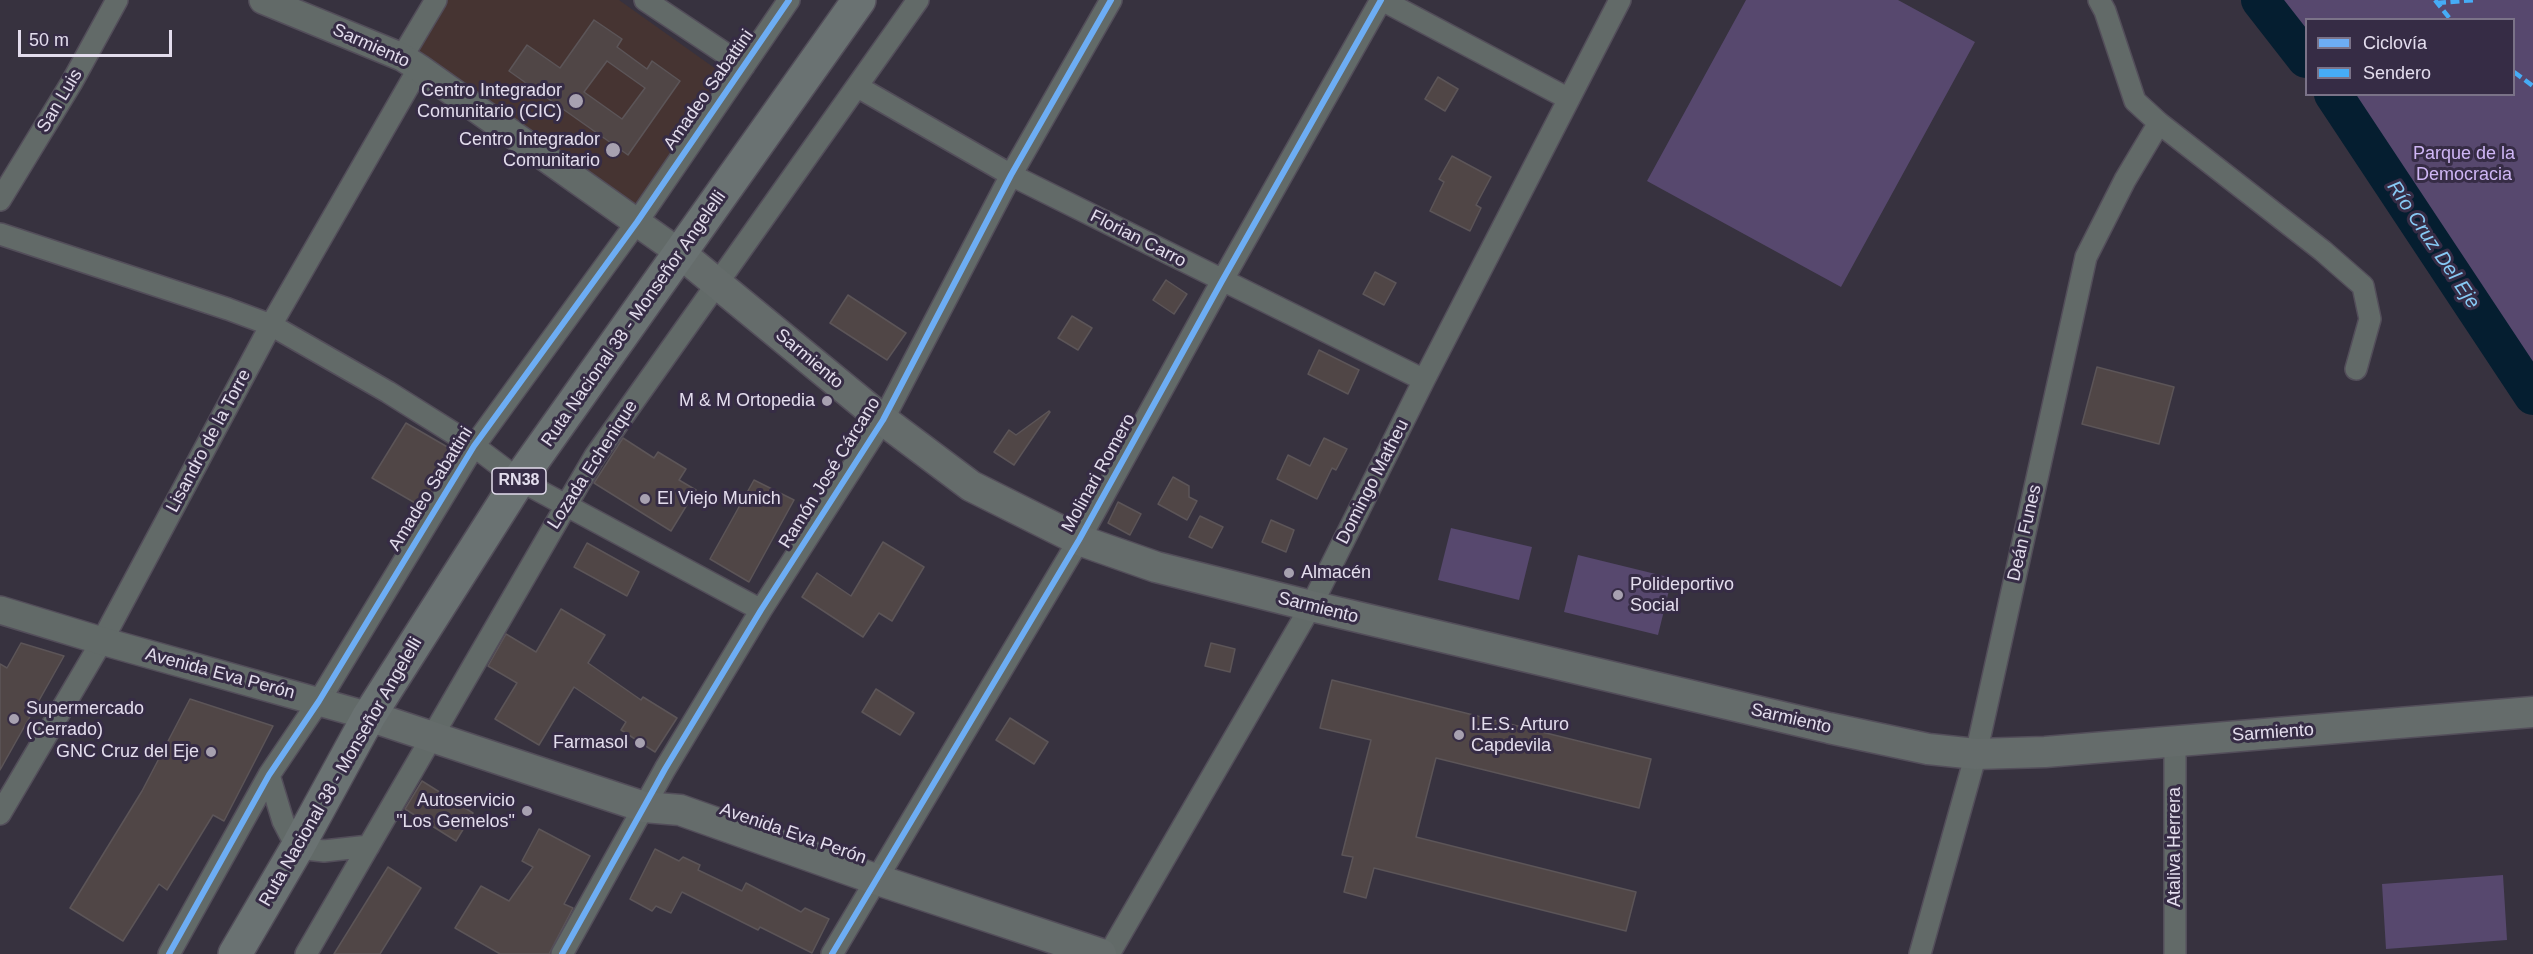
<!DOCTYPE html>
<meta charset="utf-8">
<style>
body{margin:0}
#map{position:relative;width:2533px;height:954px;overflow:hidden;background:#37323f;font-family:Helvetica,sans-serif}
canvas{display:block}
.legend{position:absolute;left:2305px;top:18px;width:210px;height:78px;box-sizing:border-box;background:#362c45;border:2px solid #7b7388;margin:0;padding:8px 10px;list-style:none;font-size:18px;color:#e3dded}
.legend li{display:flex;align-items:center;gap:12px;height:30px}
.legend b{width:30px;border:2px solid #7b7388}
.scale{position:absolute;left:18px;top:30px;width:154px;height:27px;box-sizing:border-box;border:3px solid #e3dded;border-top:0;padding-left:8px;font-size:18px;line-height:21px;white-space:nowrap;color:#e3dded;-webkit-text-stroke:4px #362c45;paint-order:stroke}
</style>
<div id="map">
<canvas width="2533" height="954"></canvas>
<ul class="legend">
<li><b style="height:8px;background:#6dadf4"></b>Ciclovía</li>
<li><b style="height:8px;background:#46acf6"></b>Sendero</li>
</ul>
<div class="scale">50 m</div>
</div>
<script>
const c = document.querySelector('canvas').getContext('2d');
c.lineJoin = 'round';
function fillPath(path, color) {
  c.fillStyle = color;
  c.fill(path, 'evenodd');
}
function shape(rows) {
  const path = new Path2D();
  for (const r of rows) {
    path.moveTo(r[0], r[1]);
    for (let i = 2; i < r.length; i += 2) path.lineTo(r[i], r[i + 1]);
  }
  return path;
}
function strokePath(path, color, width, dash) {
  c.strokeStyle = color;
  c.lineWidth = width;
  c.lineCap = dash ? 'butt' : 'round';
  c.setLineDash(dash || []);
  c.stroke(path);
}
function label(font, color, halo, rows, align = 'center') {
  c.font = font + ' Helvetica,sans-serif';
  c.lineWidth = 6;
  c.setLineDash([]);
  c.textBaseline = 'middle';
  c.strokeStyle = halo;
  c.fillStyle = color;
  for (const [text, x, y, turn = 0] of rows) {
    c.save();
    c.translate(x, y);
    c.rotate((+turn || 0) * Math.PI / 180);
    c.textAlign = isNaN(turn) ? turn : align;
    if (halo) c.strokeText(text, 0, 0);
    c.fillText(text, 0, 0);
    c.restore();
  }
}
const medical = shape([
 [437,0,619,0,730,79,637,222,406,53]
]);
const green = shape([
 [1746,0,1898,0,1975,42,1841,287,1647,181],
 [2260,0,2533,0,2533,396,2333,95,2514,94,2514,20,2306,20,2306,59],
 [1451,528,1532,547,1519,600,1438,580],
 [1578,555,1672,578,1658,635,1564,612],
 [2503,875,2507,940,2386,949,2382,884]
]);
const river = shape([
 [2260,0,2306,59],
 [2333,94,2533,396]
]);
const building = shape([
 [594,20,622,39,617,47,647,69,652,61,680,81,628,155,509,71,527,45,560,68,594,20],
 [607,61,645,88,622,119,584,92,607,61],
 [1438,77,1458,89,1445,111,1425,99,1438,77],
 [1452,156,1491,177,1476,205,1481,208,1470,231,1430,211,1444,182,1439,179,1452,156],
 [1375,272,1396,283,1384,305,1363,294,1375,272],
 [1166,280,1187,294,1174,314,1153,300,1166,280],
 [848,295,906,333,887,360,830,323,848,295],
 [1072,316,1092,328,1078,350,1058,338,1072,316],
 [1319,350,1359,370,1348,394,1308,374,1319,350],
 [2097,367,2174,387,2159,444,2082,424,2097,367],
 [1049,411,1050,412,1014,465,994,452,1009,430,1016,435,1049,411],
 [406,423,456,452,422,507,372,478,406,423],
 [623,438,654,458,658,452,686,469,679,480,696,490,671,531,594,483,623,438],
 [1324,438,1347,449,1336,470,1332,468,1317,499,1277,479,1288,455,1310,466,1324,438],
 [1173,477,1189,486,1189,497,1197,501,1187,520,1158,504,1173,477],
 [754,480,794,500,749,582,710,559,754,480],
 [1118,502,1141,514,1130,535,1108,523,1118,502],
 [1200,516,1223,527,1212,548,1189,537,1200,516],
 [1271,520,1294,530,1286,552,1262,542,1271,520],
 [883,542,924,567,892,621,879,613,863,637,802,597,817,573,851,596,883,542],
 [587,543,639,572,627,596,574,567,587,543],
 [561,609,605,635,588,663,641,700,643,697,677,718,655,752,621,730,626,722,574,687,539,745,495,719,517,683,488,666,506,634,536,652,561,609],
 [21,643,64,656,0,770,0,664,7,668,21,643],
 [1211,643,1235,649,1230,672,1205,666,1211,643],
 [1332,680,1651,759,1639,808,1436,758,1416,837,1636,892,1626,931,1374,868,1366,898,1344,892,1353,857,1342,855,1371,740,1320,728,1332,680],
 [876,689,914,713,900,735,862,712,876,689],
 [190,699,273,726,224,821,213,815,167,890,159,884,123,941,70,908,142,791,190,699],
 [1010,718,1048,742,1034,764,996,740,1010,718],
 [422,781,473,813,456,841,405,809,422,781],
 [539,829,590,856,564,904,573,908,549,954,500,954,455,928,481,886,509,901,533,867,522,861,539,829],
 [655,849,679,861,683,857,700,865,698,870,742,891,746,883,801,912,805,908,829,919,812,953,760,927,758,930,682,892,671,913,656,906,652,911,630,899,655,849],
 [388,867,421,888,380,954,334,954,388,867]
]);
const minor = shape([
 [645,0,744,66],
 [1382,0,1569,99],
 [2099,0,2105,11,2135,101,2159,123,2323,251,2363,286,2370,319,2356,369],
 [402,57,436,0],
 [858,87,1011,175,1424,380],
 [0,200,72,82,117,0],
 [0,234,228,309,271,325,388,392,474,446,519,480,761,610],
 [269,775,283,821,297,848,324,851,369,846],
 [0,814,102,641,271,325,419,68],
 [169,954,269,775,319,701,474,446,637,222,789,0],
 [306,954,595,456,918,0],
 [562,954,665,769,761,610,883,420,1011,175,1111,0],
 [832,954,1079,540,1222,281,1381,0],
 [1109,954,1311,606,1424,380,1620,0],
 [1920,954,1976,754,2086,257,2125,180,2159,123],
 [2175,954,2175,741]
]);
const tertiary = shape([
 [263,0,402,57,419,68,680,253],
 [0,610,102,641,369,716]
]);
const secondary = shape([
 [680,253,883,420,971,486,1079,540,1156,567,1311,606,1829,728,1928,749,1976,754,2045,752,2533,712],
 [369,716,644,807,680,810,875,879,1101,954]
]);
const trunk = shape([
 [235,954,297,848,369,716,519,480,859,0]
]);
const quiet = shape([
 [2435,0,2451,20],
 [2437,3,2475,0],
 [2514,72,2533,86]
]);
const cycleway = shape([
 [169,954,269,775,319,701,474,446,637,222,789,0],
 [562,954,665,769,761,610,883,420,1011,175,1111,0],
 [832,954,1079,540,1222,281,1381,0]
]);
const markers = [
 [576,101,8,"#a7a1b0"],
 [613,150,8,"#a7a1b0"],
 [827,401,6,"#a7a1b0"],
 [645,499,6,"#a7a1b0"],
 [1289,573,6,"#a7a1b0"],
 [1618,595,6,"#a7a1b0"],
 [14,719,6,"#a7a1b0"],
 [1459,735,6,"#a7a1b0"],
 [640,743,6,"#a7a1b0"],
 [211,752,6,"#a7a1b0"],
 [527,811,6,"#a7a1b0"]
];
const shields = [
 [519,481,54]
];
const shieldNames = [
 ["RN38",519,481]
];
const streetNames = [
 ["Sarmiento",371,46,24],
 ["Amadeo Sabattini",709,90,-55],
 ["San Luis",60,101,-59],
 ["Florian Carro",1138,239,27],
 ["Ruta Nacional 38 - Monseñor Angelelli",634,319,-55],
 ["Sarmiento",809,359,40],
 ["Lisandro de la Torre",209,441,-62],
 ["Lozada Echenique",593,465,-57],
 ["Ramón José Cárcano",830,473,-58],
 ["Molinari Romero",1099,473,-61],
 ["Domingo Matheu",1373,482,-63],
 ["Amadeo Sabattini",431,489,-58],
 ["Deán Funes",2025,533,-77],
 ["Sarmiento",1318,608,14],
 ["Avenida Eva Perón",220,674,15],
 ["Sarmiento",1791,719,13],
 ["Sarmiento",2273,733,-4],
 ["Ruta Nacional 38 - Monseñor Angelelli",341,772,-60],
 ["Avenida Eva Perón",793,834,19],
 ["Ataliva Herrera",2175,847,-90]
];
const poiNames = [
 ["Centro Integrador",562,91],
 ["Comunitario (CIC)",562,112],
 ["Centro Integrador",600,140],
 ["Comunitario",600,161],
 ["M & M Ortopedia",815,401],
 ["El Viejo Munich",657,499,"left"],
 ["Almacén",1301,573,"left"],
 ["Polideportivo",1630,585,"left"],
 ["Social",1630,606,"left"],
 ["Supermercado",26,709,"left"],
 ["(Cerrado)",26,730,"left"],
 ["I.E.S. Arturo",1471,725,"left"],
 ["Capdevila",1471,746,"left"],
 ["Farmasol",628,743],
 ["GNC Cruz del Eje",199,752],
 ["Autoservicio",515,801],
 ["\"Los Gemelos\"",515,822]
];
const parkNames = [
 ["Parque de la",2464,154],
 ["Democracia",2464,175]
];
const waterNames = [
 ["Río Cruz Del Eje",2433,245,56]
];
fillPath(medical, '#463432');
fillPath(green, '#57486e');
strokePath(river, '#051e30', 38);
fillPath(building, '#504646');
strokePath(building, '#5c5558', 1.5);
strokePath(minor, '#534e5a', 24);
strokePath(tertiary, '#534e5a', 30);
strokePath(secondary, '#534e5a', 33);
strokePath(trunk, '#534e5a', 36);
strokePath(minor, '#626a68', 21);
strokePath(tertiary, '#626a68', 27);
strokePath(secondary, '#656c6b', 30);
strokePath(trunk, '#6a7272', 33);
strokePath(quiet, '#46acf6', 4.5, [9, 4.5]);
strokePath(cycleway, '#6dadf4', 6);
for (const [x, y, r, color] of markers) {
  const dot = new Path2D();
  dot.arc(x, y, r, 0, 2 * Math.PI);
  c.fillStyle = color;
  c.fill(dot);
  strokePath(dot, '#362c45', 2);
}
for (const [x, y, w] of shields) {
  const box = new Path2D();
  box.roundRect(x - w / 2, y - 13, w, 26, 4.5);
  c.fillStyle = '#362c45';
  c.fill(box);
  strokePath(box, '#e3dded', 1.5);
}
label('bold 16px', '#e3dded', null, shieldNames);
label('18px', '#e3dded', '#362c45', streetNames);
label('18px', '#e3dded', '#362c45', poiNames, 'right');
label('18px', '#cfb6f5', '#362c45', parkNames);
label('italic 20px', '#87c9f4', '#362c45', waterNames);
</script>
